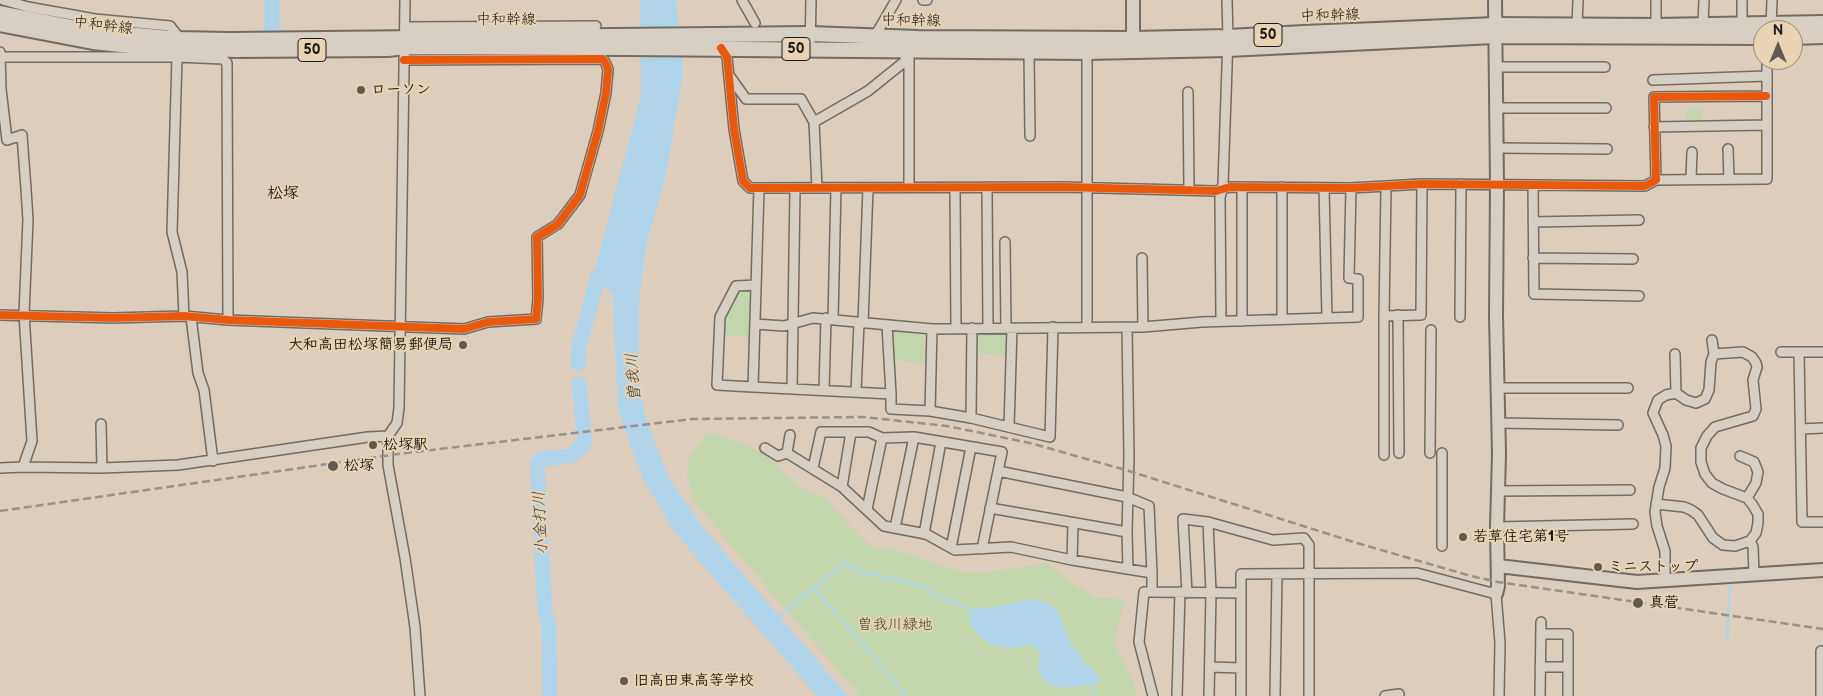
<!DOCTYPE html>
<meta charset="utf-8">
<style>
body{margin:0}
#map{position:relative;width:1823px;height:696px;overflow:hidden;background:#dccdbd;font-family:"Balsamiq Sans",sans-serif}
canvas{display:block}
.north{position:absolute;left:1753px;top:20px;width:50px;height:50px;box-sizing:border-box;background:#e8d4b2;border:1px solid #968a76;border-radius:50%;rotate:0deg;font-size:14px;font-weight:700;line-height:20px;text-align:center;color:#1c1c1c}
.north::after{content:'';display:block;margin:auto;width:18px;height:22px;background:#5f5a54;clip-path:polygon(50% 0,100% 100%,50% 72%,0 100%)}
</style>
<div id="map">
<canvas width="1823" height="696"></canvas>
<div class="north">N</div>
</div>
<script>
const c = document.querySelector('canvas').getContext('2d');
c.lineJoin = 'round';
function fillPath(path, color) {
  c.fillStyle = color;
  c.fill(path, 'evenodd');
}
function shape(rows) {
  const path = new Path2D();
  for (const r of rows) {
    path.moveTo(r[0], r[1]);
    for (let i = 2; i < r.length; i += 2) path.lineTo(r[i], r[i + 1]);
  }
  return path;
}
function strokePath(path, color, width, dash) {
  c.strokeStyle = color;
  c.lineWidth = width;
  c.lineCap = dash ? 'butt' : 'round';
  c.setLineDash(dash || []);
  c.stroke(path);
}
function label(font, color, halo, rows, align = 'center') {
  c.font = font + ' "Balsamiq Sans","Klee One",sans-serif';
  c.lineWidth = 4;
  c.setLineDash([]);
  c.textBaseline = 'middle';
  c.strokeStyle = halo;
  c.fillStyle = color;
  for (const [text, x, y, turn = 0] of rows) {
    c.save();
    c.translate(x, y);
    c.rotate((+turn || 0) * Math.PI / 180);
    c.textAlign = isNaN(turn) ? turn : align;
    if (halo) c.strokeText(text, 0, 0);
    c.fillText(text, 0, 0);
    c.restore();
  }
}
const green = shape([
 [1687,109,1703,109,1703,122,1686,122],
 [751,290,749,337,723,335,725,315,739,291],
 [891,329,923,332,925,363,893,360],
 [982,332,1009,332,1007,356,977,353,976,338],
 [708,432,734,440,766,455,785,475,799,486,825,498,850,526,871,546,902,552,963,572,992,572,1047,563,1072,583,1096,598,1125,599,1114,641,1132,680,1137,696,860,696,728,542,693,499,687,475,689,458]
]);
const water = shape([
 [640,0,676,0,683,73,666,175,647,241,639,302,639,382,646,420,669,478,705,530,848,696,817,696,675,533,642,477,618,409,613,296,605,287,591,286,641,95],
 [1031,599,1048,603,1057,610,1071,645,1079,652,1083,661,1096,673,1100,680,1095,684,1063,688,1048,683,1038,673,1040,653,1033,645,1007,648,990,644,977,634,970,623,969,615,973,608,977,609,996,607]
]);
const stream = shape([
 [778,617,814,588],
 [1727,642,1730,584],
 [1090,683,1096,696],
 [907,696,814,588,845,562,857,571,923,586,937,597,962,605,971,611]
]);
const river = shape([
 [272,29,272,0],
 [578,363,579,345,586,321,598,276,604,270],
 [550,696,549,624,545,612,537,464,543,459,571,456,585,442,579,384]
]);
const street = shape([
 [3,0,28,7,95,19,170,26,181,40],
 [405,0,399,408,397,423,388,436,388,465,405,558,415,627,420,696],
 [742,0,755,23],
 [923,0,927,0],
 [1742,24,1742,0],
 [1703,25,1704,0],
 [1577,26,1578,0],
 [1656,26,1656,0],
 [405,27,596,26],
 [1771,27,1772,0],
 [875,39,875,36,896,0],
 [721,48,727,57,734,129,743,181,750,188,759,188,1063,187,1216,191,1230,187,1351,188,1422,184,1645,186,1656,180,1654,97,1766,96],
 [810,50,811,0],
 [0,52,1,89,7,140,22,135,26,189,28,220,24,314,32,441,23,467],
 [1029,52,1030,136],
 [1087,52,1087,327],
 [909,54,909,187],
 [0,57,177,57,179,52],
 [1495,67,1605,67],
 [729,75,746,99,801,99,814,122],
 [1653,80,1766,76],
 [1188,92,1189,190],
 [1496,108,1606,108],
 [1654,127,1766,125],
 [1496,148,1607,149],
 [1728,149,1729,179],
 [1691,179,1692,152],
 [1656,180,1767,179,1767,60],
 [1533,185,1534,294,1639,296],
 [759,188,753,387,891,394,887,325],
 [817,188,814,122,868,91,904,62,909,51],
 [955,188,956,328],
 [987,188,988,328],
 [1324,188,1327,317],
 [1533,222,1639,220],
 [1005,242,1006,328],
 [1142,258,1143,327],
 [1533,258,1633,259],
 [0,315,113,318,184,316,228,320,464,329,488,322,536,319,538,299,537,237,558,224,580,195,598,131,606,93,608,69,606,64,603,59,404,60],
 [1398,315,1399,453],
 [184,316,182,272,172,232,177,57,223,59,227,63,228,320],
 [1384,316,1421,315,1422,184],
 [191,317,198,373,204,390,213,461],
 [1460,317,1461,184],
 [833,319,836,188],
 [1282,319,1282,187],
 [1221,321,1220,198,1223,184,1228,37,1227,0],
 [1242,321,1242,187],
 [863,323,868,188],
 [755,324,784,326,813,318,932,329,1143,327,1202,322,1358,317,1358,279,1349,278,1351,188],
 [1127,327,1129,457,1127,532,1128,569],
 [972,328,971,418,1050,437,1053,327],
 [1781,352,1823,352],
 [1799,352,1802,522,1823,522],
 [1675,354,1676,393,1686,400,1696,403,1705,399,1709,390,1711,362,1714,354,1712,340],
 [753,387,717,385,720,317,736,286,756,285],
 [1498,388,1628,388],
 [792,389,795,189],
 [824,390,826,318],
 [856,391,859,323],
 [891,394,891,409,930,411,971,418],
 [930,411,932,329],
 [1498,423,1618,425],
 [101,424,102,468],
 [1009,427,1012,328],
 [1801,429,1823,428],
 [765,448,778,456,787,453,790,435],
 [787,453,842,487,884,526,926,534,955,550,1011,547,1072,560,1152,573,1152,592,1241,593,1241,574,1417,573,1496,594,1500,643,1499,696],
 [1430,453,1431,330],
 [1384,455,1384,316,1386,187],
 [1740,456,1754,462,1758,472,1756,483,1747,498],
 [0,468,23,467,102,468,178,465,368,437,388,436],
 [813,468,821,432,869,432,882,438,914,437,1002,452,982,549],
 [998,471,1127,497,1149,506,1152,573],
 [842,487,851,432],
 [1498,491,1630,490],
 [1656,504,1684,507,1691,510,1698,515,1713,538,1723,545,1735,546,1750,541,1756,533,1758,523,1758,514,1752,504,1747,498,1723,489,1712,483,1705,474,1701,462,1701,448,1707,436,1715,427,1753,416,1756,409,1753,380,1757,367,1756,363,1752,357,1743,352,1714,354],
 [990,508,1127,532],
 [867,509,882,438],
 [1208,522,1211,592,1209,696],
 [1497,527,1633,524],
 [895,528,914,437],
 [924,534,941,442],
 [1750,541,1753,547,1754,574],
 [1442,546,1442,453],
 [951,548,971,447],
 [1072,560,1073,524],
 [1665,580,1665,551,1657,526,1655,512,1659,487,1665,468,1666,446,1663,435,1653,413,1658,400,1666,395,1676,393],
 [1152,592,1144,592,1139,642,1153,696],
 [1187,593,1183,519,1208,522,1273,540,1304,538,1309,545,1309,696],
 [1241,593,1241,696],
 [1541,634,1568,634,1568,696],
 [1821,651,1821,696],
 [1210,667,1241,668],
 [1540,667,1568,667],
 [1177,696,1180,592],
 [1275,696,1277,574],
 [1385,696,1399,694,1399,696],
 [1540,696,1541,622]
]);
const secondary = shape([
 [1133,0,1133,39],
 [1495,0,1497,184,1496,316,1499,454,1497,527,1498,586,1496,594],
 [1498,566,1637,582,1823,570]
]);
const primary = shape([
 [0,13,92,31,181,39,229,40,810,34,918,38,1133,39,1228,37,1304,33,1495,25,1656,26,1823,23],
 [0,24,93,42,131,46,235,50,388,49,405,47,626,48,1087,52,1228,49,1494,36,1763,37],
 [1793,37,1823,36]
]);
const rail = shape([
 [0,511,398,454,692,419,863,417,947,426,1030,443,1129,471,1357,543,1471,576,1498,582,1823,629]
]);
const cycleway = shape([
 [721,48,727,57,734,129,743,181,750,188,759,188,1063,187,1216,191,1230,187,1351,188,1422,184,1645,186,1656,180,1654,97,1766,96],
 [0,315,113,318,184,316,228,320,464,329,488,322,536,319,538,299,537,237,558,224,580,195,598,131,606,93,608,69,606,64,603,59,404,60]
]);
const markers = [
 [361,90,5,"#5f5a54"],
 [463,345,5,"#5f5a54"],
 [373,445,5,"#5f5a54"],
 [333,466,6,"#5f5a54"],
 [1463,537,5,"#5f5a54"],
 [1598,567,5,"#5f5a54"],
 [1638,603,6,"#5f5a54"],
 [624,681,5,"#5f5a54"]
];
const shields = [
 [1268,35,28],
 [796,49,28],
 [312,50,28]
];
const shieldNames = [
 ["50",1268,35],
 ["50",796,49],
 ["50",312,50]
];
const streetNames = [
 ["中和幹線",1330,16,-2],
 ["中和幹線",506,20],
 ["中和幹線",911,21,1],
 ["中和幹線",103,26,7]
];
const poiNames = [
 ["ローソン",371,90],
 ["大和高田松塚簡易郵便局",453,345,"right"],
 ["松塚駅",383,445],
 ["松塚",344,466],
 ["若草住宅第1号",1473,537],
 ["ミニストップ",1608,567],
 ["真菅",1649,603],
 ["旧高田東高等学校",634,681]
];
const parkNames = [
 ["曽我川緑地",895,625]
];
const neighbourhoodNames = [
 ["松塚",283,194]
];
const waterNames = [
 ["曽我川",634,377,-94],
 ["小金打川",541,523,-93]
];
fillPath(green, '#c3d6ab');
fillPath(water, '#afd4e9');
strokePath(stream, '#afd4e9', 2.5);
strokePath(river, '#afd4e9', 15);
strokePath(street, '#726c64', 12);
strokePath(secondary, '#726c64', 16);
strokePath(primary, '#726c64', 18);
strokePath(street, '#d7cfc3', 9);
strokePath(secondary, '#d7cfc3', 12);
strokePath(primary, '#d7cfc3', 14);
strokePath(rail, '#989289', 2.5, [8, 4]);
strokePath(cycleway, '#e8590c', 8);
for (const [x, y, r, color] of markers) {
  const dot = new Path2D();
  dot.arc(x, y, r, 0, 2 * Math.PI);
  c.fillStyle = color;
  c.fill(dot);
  strokePath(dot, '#e8d4b2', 2);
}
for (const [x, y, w] of shields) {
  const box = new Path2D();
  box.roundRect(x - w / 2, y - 11.5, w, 23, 4);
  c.fillStyle = '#e8d4b2';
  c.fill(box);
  strokePath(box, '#1c1c1c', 1);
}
label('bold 14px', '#1c1c1c', null, shieldNames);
label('15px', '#1c1c1c', '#e8d4b2', streetNames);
label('bold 15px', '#1c1c1c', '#e8d4b2', poiNames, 'left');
label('15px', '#394336', '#e8d4b2', parkNames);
label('bold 16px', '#1c1c1c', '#e8d4b2', neighbourhoodNames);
label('italic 16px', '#364149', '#e8d4b2', waterNames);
</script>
